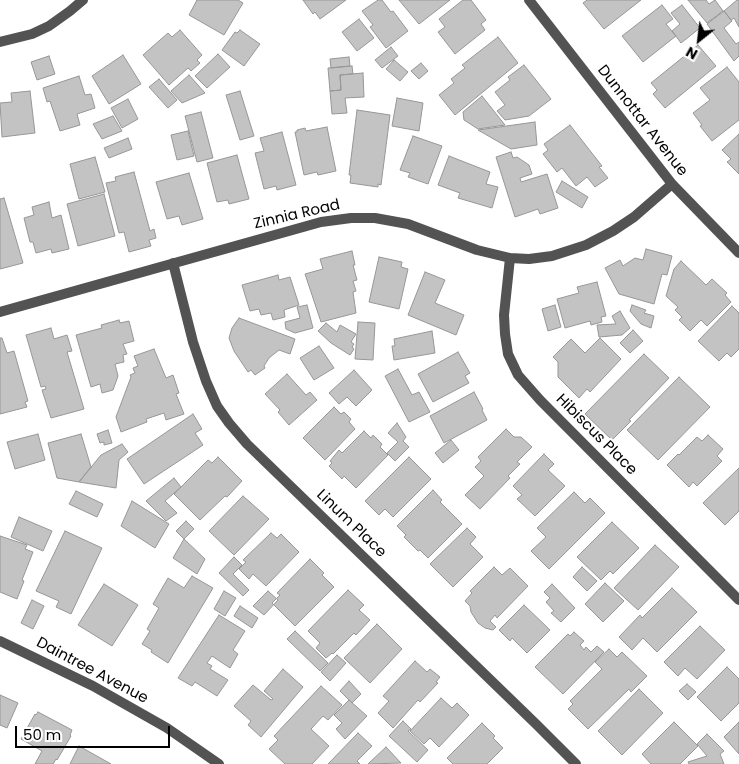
<!DOCTYPE html>
<style>
body{margin:0}
#map{position:relative;width:739px;height:764px;overflow:hidden;background:#fff;font-family:Poppins,sans-serif}
canvas{display:block}
.north{position:absolute;left:674px;top:15px;width:50px;height:50px;-webkit-text-stroke:4px #fff;paint-order:stroke;rotate:209deg;font-size:14px;font-weight:700;line-height:20px;text-align:center;color:#000}
.north::after{content:'';display:block;margin:auto;width:18px;height:22px;background:#000;clip-path:polygon(50% 0,100% 100%,50% 72%,0 100%)}
.scale{position:absolute;left:15px;top:726px;width:155px;height:22px;box-sizing:border-box;border:2px solid #000;border-top:0;padding-left:6px;font-size:15px;line-height:18px;white-space:nowrap;color:#000;-webkit-text-stroke:4px #fff;paint-order:stroke}
</style>
<div id="map">
<canvas width="739" height="764"></canvas>
<div class="north">N</div>
<div class="scale">50 m</div>
</div>
<script>
const c = document.querySelector('canvas').getContext('2d');
c.lineJoin = 'round';
function fillPath(path, color) {
  c.fillStyle = color;
  c.fill(path, 'evenodd');
}
function shape(rows) {
  const path = new Path2D();
  for (const r of rows) {
    path.moveTo(r[0], r[1]);
    for (let i = 2; i < r.length; i += 2) path.lineTo(r[i], r[i + 1]);
  }
  return path;
}
function strokePath(path, color, width, dash) {
  c.strokeStyle = color;
  c.lineWidth = width;
  c.lineCap = dash ? 'butt' : 'round';
  c.setLineDash(dash || []);
  c.stroke(path);
}
function label(font, color, halo, rows, align = 'center') {
  c.font = font + ' Poppins,sans-serif';
  c.lineWidth = 4;
  c.setLineDash([]);
  c.textBaseline = 'middle';
  c.strokeStyle = halo;
  c.fillStyle = color;
  for (const [text, x, y, turn = 0] of rows) {
    c.save();
    c.translate(x, y);
    c.rotate((+turn || 0) * Math.PI / 180);
    c.textAlign = isNaN(turn) ? turn : align;
    if (halo) c.strokeText(text, 0, 0);
    c.fillText(text, 0, 0);
    c.restore();
  }
}
const building = shape([
 [197,0,238,0,243,3,224,35,189,15,197,0],
 [303,0,346,0,320,19,315,12,313,14,303,0],
 [378,0,382,0,391,12,393,11,408,31,386,48,370,27,373,25,362,11,378,0],
 [399,0,450,0,419,24,399,0],
 [463,0,471,0,486,20,481,24,485,30,455,54,438,32,445,27,439,19,463,0],
 [587,0,641,0,604,29,583,3,587,0],
 [688,0,706,0,709,4,715,0,723,11,707,23,688,0],
 [737,0,739,0,739,27,734,18,731,20,724,11,737,0],
 [662,5,673,19,666,24,676,36,643,62,622,36,662,5],
 [682,5,700,28,681,43,672,31,680,24,671,13,682,5],
 [724,11,732,21,724,28,736,44,739,42,739,56,734,61,707,24,724,11],
 [359,19,374,38,357,51,342,32,359,19],
 [180,30,202,55,197,60,200,63,191,71,188,68,169,85,143,55,168,33,172,37,180,30],
 [240,30,260,44,244,66,222,50,235,32,237,33,240,30],
 [498,37,518,63,455,115,439,95,454,83,451,79,465,68,462,65,498,37],
 [698,45,716,66,665,108,653,94,657,90,651,83,698,45],
 [391,47,398,56,382,68,375,60,391,47],
 [218,54,230,67,207,88,195,76,218,54],
 [123,55,141,84,109,104,92,76,123,55],
 [49,56,55,74,37,80,31,62,49,56],
 [349,57,350,66,331,68,330,59,349,57],
 [394,60,408,72,400,81,386,69,394,60],
 [421,63,428,71,419,79,411,71,421,63],
 [524,65,551,99,529,116,505,120,497,111,505,105,495,92,510,80,508,77,524,65],
 [352,66,353,74,340,75,341,90,330,91,328,68,352,66],
 [727,67,739,82,739,120,712,141,700,126,702,125,693,113,710,100,700,88,727,67],
 [363,73,364,97,345,98,347,113,332,114,330,91,341,90,340,75,363,73],
 [189,75,205,93,182,103,171,91,189,75],
 [79,76,85,95,91,94,95,108,77,114,80,125,60,131,50,101,47,102,43,88,79,76],
 [159,79,177,100,168,108,149,87,159,79],
 [30,91,35,133,2,137,0,103,12,102,11,93,30,91],
 [240,91,254,136,240,140,226,95,240,91],
 [482,96,505,125,478,129,464,120,463,112,482,96],
 [397,98,423,103,419,131,392,126,397,98],
 [128,99,138,119,122,128,111,108,128,99],
 [357,110,390,115,381,185,378,184,378,187,350,183,351,175,349,175,357,110],
 [201,112,213,158,197,162,185,116,201,112],
 [113,116,122,131,102,139,93,124,113,116],
 [535,122,537,145,511,149,478,130,535,122],
 [570,125,602,166,599,167,608,178,595,187,587,177,576,186,562,168,557,172,543,154,548,150,544,144,570,125],
 [327,127,336,171,318,175,317,172,304,175,295,132,297,132,297,130,305,128,306,131,327,127],
 [188,131,194,156,177,160,171,135,188,131],
 [282,132,296,185,277,190,276,186,264,189,255,153,264,151,260,138,282,132],
 [739,134,739,174,727,162,731,159,722,150,739,134],
 [413,136,442,146,428,184,408,177,410,173,400,170,413,136],
 [128,138,132,149,109,158,104,148,128,138],
 [511,152,513,158,517,157,529,165,532,174,520,178,521,182,547,174,558,208,540,214,538,209,515,217,496,157,511,152],
 [237,155,249,199,229,204,228,200,217,202,207,163,237,155],
 [449,156,490,172,486,184,498,187,492,208,458,198,460,193,438,185,449,156],
 [95,157,105,192,79,199,70,164,95,157],
 [134,172,150,231,154,229,156,238,149,240,151,246,129,252,124,232,119,233,106,183,116,181,115,177,134,172],
 [189,173,203,219,182,225,179,216,167,219,156,182,189,173],
 [562,181,588,197,582,208,556,192,562,181],
 [104,194,115,236,78,246,67,204,104,194],
 [4,198,23,263,0,269,0,199,4,198],
 [49,202,52,218,61,215,69,249,52,253,51,249,36,253,33,242,30,242,24,218,34,215,32,207,49,202],
 [646,249,672,256,667,275,662,274,654,304,619,294,605,268,620,260,623,266,635,258,643,260,646,249],
 [352,251,355,265,353,265,357,280,353,281,356,291,353,292,356,313,321,322,305,274,323,269,320,259,352,251],
 [379,257,402,262,401,267,408,269,399,309,369,302,379,257],
 [681,261,706,285,712,279,727,293,725,295,731,302,707,326,701,320,690,331,679,320,682,317,675,310,678,307,666,296,674,269,681,261],
 [425,272,445,280,435,303,464,315,456,335,408,315,425,272],
 [278,275,279,280,290,277,299,305,284,310,285,317,273,320,271,313,261,315,259,309,250,311,242,285,278,275],
 [597,282,606,316,601,317,602,322,591,325,590,321,565,328,557,299,579,293,577,287,597,282],
 [307,305,313,328,295,333,286,329,285,322,300,318,297,307,307,305],
 [555,305,561,327,548,331,542,309,555,305],
 [632,305,646,310,644,313,654,316,651,328,641,324,630,311,632,305],
 [732,306,739,313,739,349,731,357,727,353,719,361,698,341,732,306],
 [620,311,630,328,622,335,599,337,597,325,616,324,612,316,620,311],
 [239,318,295,339,290,354,279,350,269,358,264,366,265,368,255,375,251,370,248,372,234,351,229,338,232,328,239,318],
 [119,320,120,323,129,321,134,341,123,344,127,354,123,355,124,362,115,364,118,376,113,390,102,393,100,384,91,387,76,335,102,328,101,325,119,320],
 [358,322,375,323,373,360,355,359,358,322],
 [326,323,337,332,340,325,356,334,351,342,354,344,352,347,354,349,350,355,331,343,318,331,326,323],
 [51,328,54,339,67,335,72,351,67,352,84,409,51,418,42,390,46,389,45,386,41,387,26,335,51,328],
 [633,330,643,341,630,353,620,343,633,330],
 [432,331,435,353,394,360,392,346,395,346,394,339,432,331],
 [0,338,2,338,7,353,14,351,28,401,25,402,27,407,0,414,0,338],
 [600,338,621,359,590,392,587,389,579,398,558,377,558,362,553,357,571,339,585,353,600,338],
 [319,346,334,368,314,380,300,358,319,346],
 [154,349,166,378,173,375,179,393,176,394,184,414,166,420,164,413,146,419,147,422,121,432,116,417,131,377,130,375,135,373,133,368,138,366,134,356,154,349],
 [458,352,470,373,465,376,469,383,433,402,418,374,458,352],
 [644,354,669,378,629,420,631,421,612,440,585,414,644,354],
 [398,369,412,395,419,392,430,412,409,422,385,376,398,369],
 [354,370,372,390,356,406,347,397,339,404,329,393,354,370],
 [287,374,306,395,310,392,317,400,289,425,278,412,280,410,265,394,287,374],
 [679,377,710,407,658,460,627,430,679,377],
 [474,392,483,409,482,410,487,420,444,443,430,416,474,392],
 [334,407,341,414,344,412,351,419,349,422,355,429,325,460,303,438,334,407],
 [193,414,202,429,195,433,203,445,144,484,127,459,193,414],
 [397,423,406,437,403,441,409,447,395,461,387,453,398,442,388,433,397,423],
 [506,429,514,437,521,437,532,447,517,462,520,464,508,476,510,478,480,509,465,495,484,476,475,467,481,461,478,457,506,429],
 [108,430,112,443,104,445,104,442,100,443,97,434,108,430],
 [364,431,371,438,373,435,382,444,380,447,388,455,356,488,344,476,342,479,329,466,332,463,330,461,339,450,342,453,364,431],
 [38,434,45,460,15,469,7,442,38,434],
 [81,434,91,467,79,482,57,478,48,443,81,434],
 [708,435,723,449,717,456,722,461,697,486,693,482,689,487,667,465,678,454,679,455,697,437,702,441,708,435],
 [451,440,459,450,443,463,435,453,451,440],
 [122,444,128,452,119,460,116,488,79,482,101,455,122,444],
 [544,454,554,464,548,470,565,486,535,516,517,499,522,495,513,486,544,454],
 [218,457,242,481,227,497,225,496,200,520,174,494,208,460,212,463,218,457],
 [409,457,431,479,393,517,385,509,379,515,365,501,409,457],
 [739,468,739,511,725,525,703,503,739,468],
 [174,478,181,487,165,501,177,513,166,521,146,501,174,478],
 [433,490,442,500,440,502,462,524,428,558,420,550,418,551,404,537,406,535,397,526,433,490],
 [76,491,103,504,97,517,69,504,76,491],
 [574,492,585,503,590,498,605,513,549,569,531,551,546,537,537,528,574,492],
 [243,496,269,519,234,555,209,531,243,496],
 [132,501,169,524,155,548,121,526,132,501],
 [19,517,52,531,43,551,11,537,19,517],
 [186,521,194,529,184,539,176,531,186,521],
 [612,522,639,548,613,574,610,571,601,580,577,557,612,522],
 [467,528,476,537,470,544,483,557,453,587,430,564,467,528],
 [65,531,102,548,71,614,56,607,59,601,36,591,65,531],
 [271,533,277,538,281,534,299,552,266,586,253,574,249,579,239,569,246,562,243,560,271,533],
 [0,536,27,545,25,549,33,552,22,580,24,581,17,599,0,592,0,536],
 [184,539,205,559,197,574,173,558,184,539],
 [655,545,679,567,638,610,614,588,655,545],
 [234,557,242,565,233,574,249,590,243,596,219,573,234,557],
 [310,559,324,573,322,575,334,587,295,626,272,603,280,595,277,593,310,559],
 [494,567,502,575,510,568,528,586,497,618,495,615,490,621,496,627,493,630,485,628,478,623,471,612,470,606,465,601,472,593,470,591,494,567],
 [582,567,597,581,587,591,573,577,582,567],
 [192,576,213,588,168,663,151,652,152,650,142,644,150,631,147,629,159,608,153,604,168,578,184,588,192,576],
 [605,583,624,601,603,622,585,604,605,583],
 [104,584,138,605,112,646,78,625,104,584],
 [552,584,575,608,561,622,551,613,554,611,546,602,550,598,544,592,552,584],
 [672,588,697,612,657,652,643,638,632,650,619,637,640,615,642,618,672,588],
 [348,590,364,605,359,610,370,620,356,635,354,633,333,654,332,653,326,658,316,648,320,643,308,631,348,590],
 [224,591,236,598,225,616,214,609,224,591],
 [268,591,278,600,264,615,253,606,268,591],
 [32,600,44,606,33,629,21,623,32,600],
 [524,605,550,630,527,653,512,638,510,641,499,630,524,605],
 [240,606,258,618,252,628,234,616,240,606],
 [219,615,245,631,233,650,238,654,230,668,212,656,207,663,212,666,210,669,228,680,217,696,195,682,192,686,178,678,219,615],
 [377,624,402,649,370,683,344,658,377,624],
 [700,626,725,650,697,679,685,668,678,676,664,662,700,626],
 [295,631,328,663,320,671,287,639,295,631],
 [574,632,584,641,580,645,584,650,586,647,591,652,597,646,604,652,563,694,535,667,568,634,570,636,574,632],
 [609,649,617,657,622,652,647,676,631,692,629,689,588,729,568,709,573,704,570,701,602,669,595,662,609,649],
 [337,655,346,663,330,681,321,672,337,655],
 [415,661,427,672,430,669,440,677,436,682,438,683,420,702,418,700,393,728,378,713,389,701,383,696,415,661],
 [727,667,739,679,739,703,721,721,697,697,727,667],
 [283,669,303,687,261,737,248,725,251,721,234,706,253,685,271,700,273,699,264,691,283,669],
 [349,681,361,694,352,703,340,691,349,681],
 [687,684,696,692,688,700,679,691,687,684],
 [321,686,342,705,328,720,323,716,311,729,329,746,312,764,285,764,269,749,278,740,274,736,321,686],
 [639,689,663,713,622,755,598,731,639,689],
 [0,695,18,703,7,728,0,725,0,695],
 [441,698,452,708,457,703,469,715,439,747,430,738,424,744,410,731,441,698],
 [349,700,367,716,345,739,336,729,342,723,334,715,349,700],
 [38,712,72,730,70,735,71,736,57,760,56,759,53,764,35,764,42,751,21,739,35,714,36,715,38,712],
 [403,721,411,729,408,731,428,750,417,762,389,736,403,721],
 [674,722,698,746,680,764,651,764,642,754,674,722],
 [739,722,739,754,724,737,739,722],
 [482,723,495,736,493,738,503,748,487,764,453,764,447,758,482,723],
 [358,733,372,746,357,761,360,764,328,764,358,733],
 [707,734,724,751,720,754,724,764,689,764,688,762,707,756,697,744,707,734],
 [79,746,111,764,70,764,79,746],
 [386,747,401,763,368,764,386,747]
]);
const street = shape([
 [529,0,672,184,739,253],
 [0,42,32,34,49,26,70,11,83,0],
 [510,258,504,315,505,334,508,354,518,375,540,400,739,600],
 [173,263,193,342,206,381,217,406,229,423,247,444,536,724,576,764],
 [0,312,321,222,351,218,375,218,408,224,477,250,510,258,529,259,552,256,586,245,613,231,634,217,672,184],
 [0,641,93,686,167,728,219,764]
]);
const streetNames = [
 ["Dunnottar Avenue",642,121,52],
 ["Zinnia Road",297,215,-13],
 ["Hibiscus Place",596,435,45],
 ["Linum Place",351,524,44],
 ["Daintree Avenue",92,671,28]
];
fillPath(building, '#c3c3c3');
strokePath(building, '#979797', 1);
strokePath(street, '#535353', 10);
label('15px', '#000', '#fff', streetNames);
</script>
